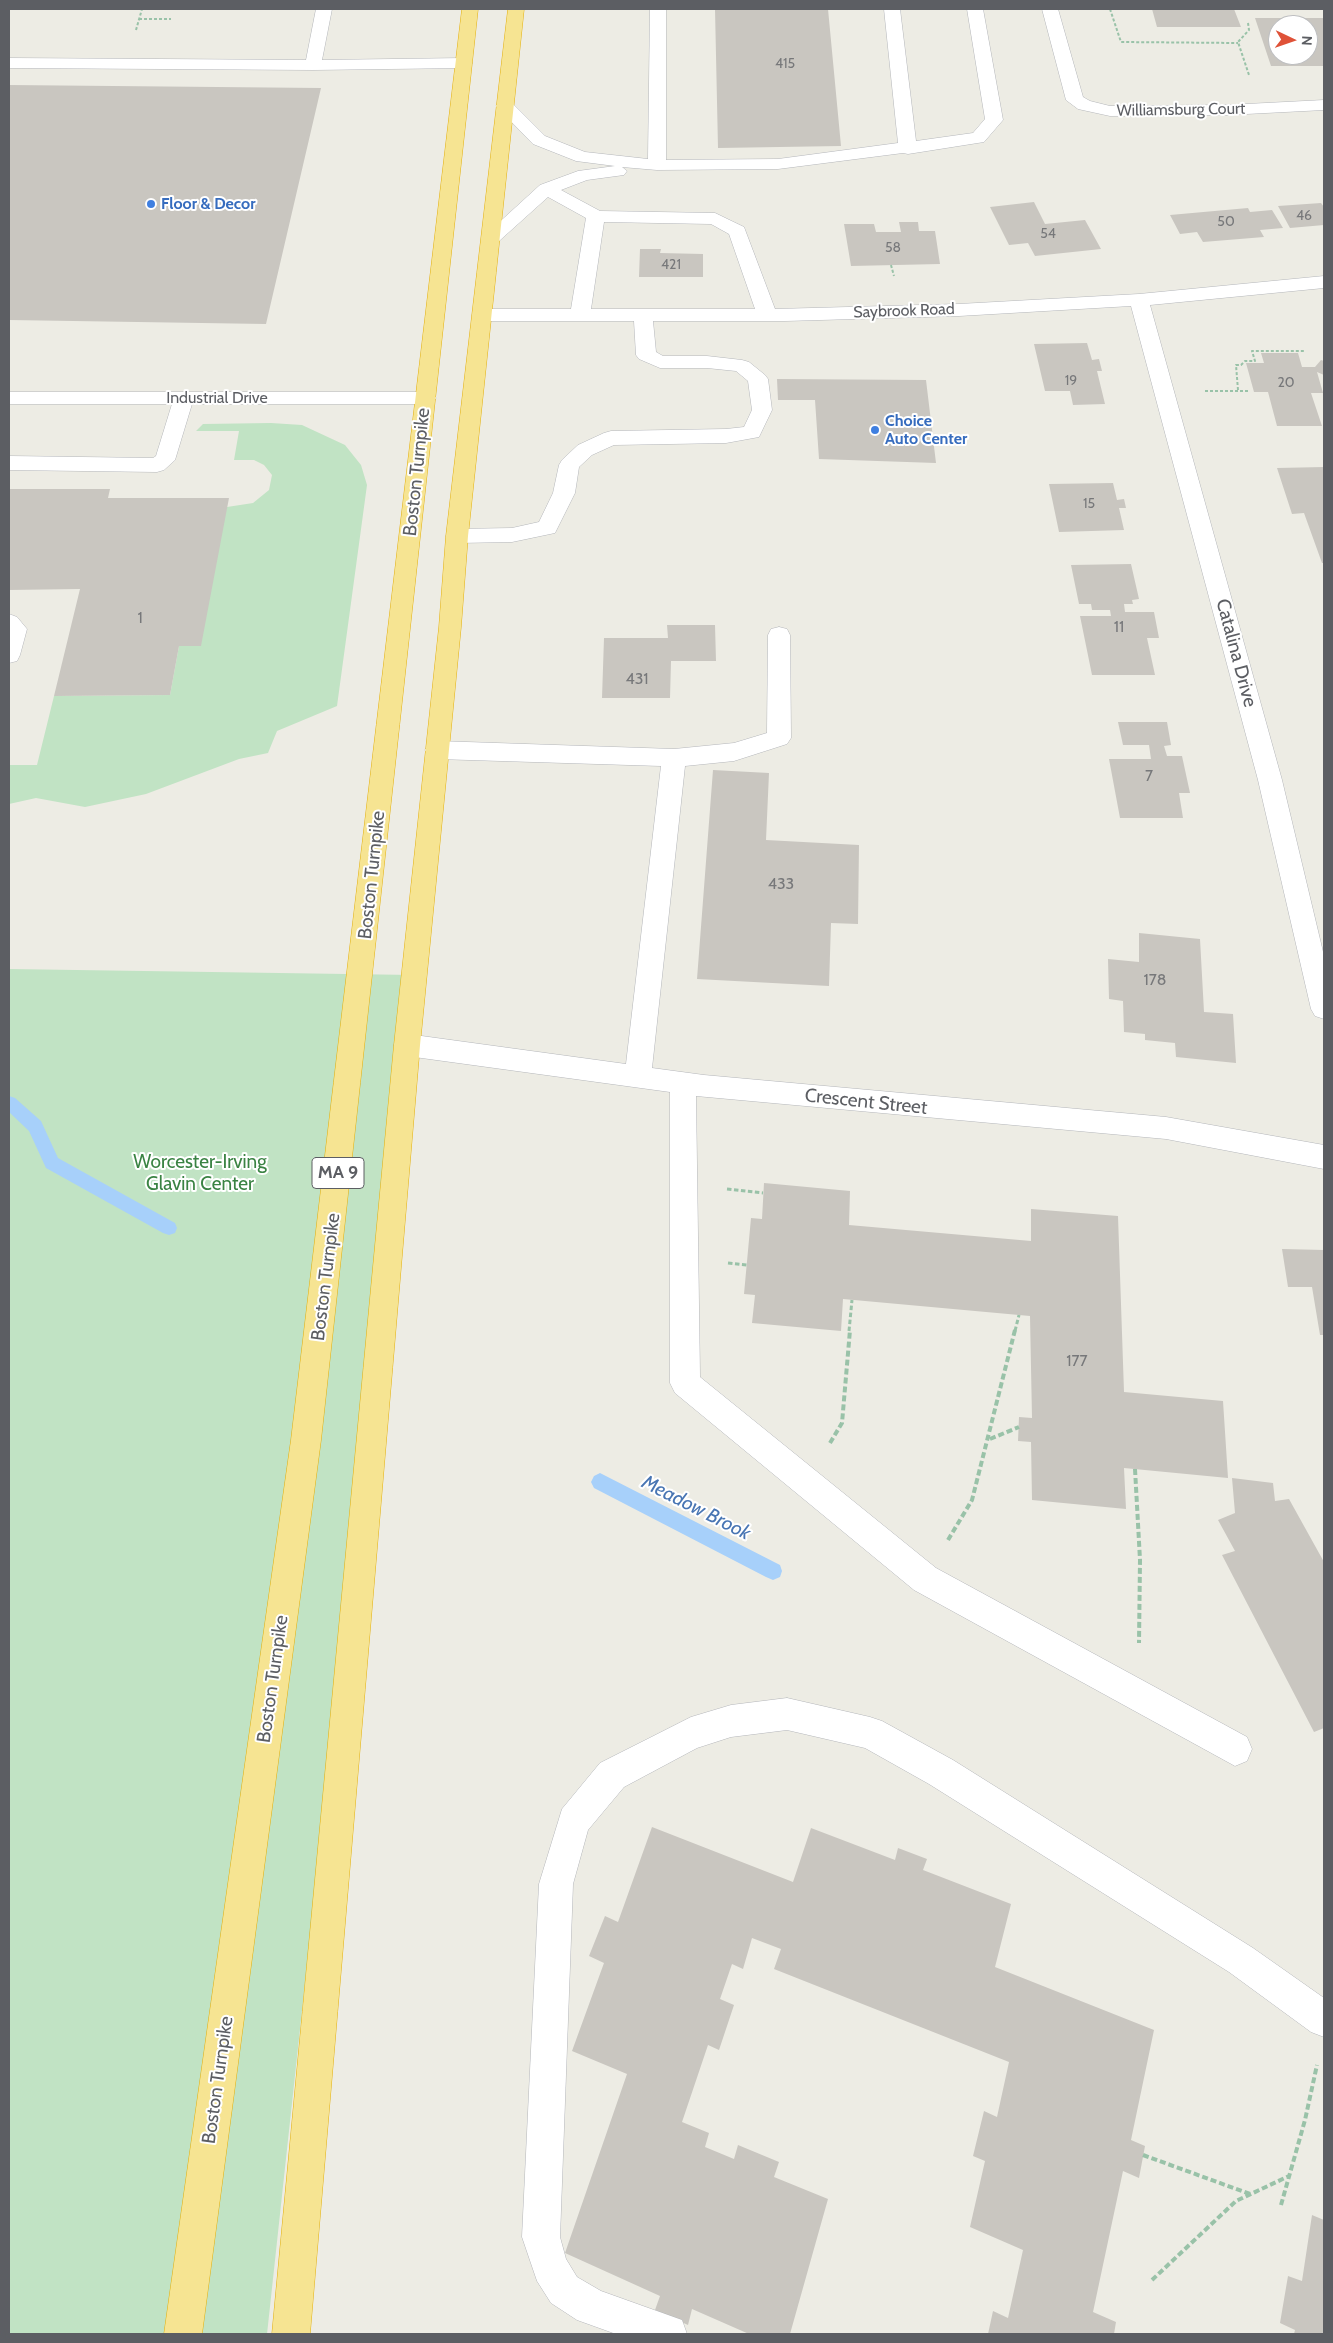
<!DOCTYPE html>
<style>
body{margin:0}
#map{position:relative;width:1333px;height:2343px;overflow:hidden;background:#edece4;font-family:Cabin,sans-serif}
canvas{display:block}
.frame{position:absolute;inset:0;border:10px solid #5c5e63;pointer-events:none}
.north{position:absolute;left:1268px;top:15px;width:50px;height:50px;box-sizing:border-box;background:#fff;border:1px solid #bebfc1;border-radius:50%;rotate:93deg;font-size:14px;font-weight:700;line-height:20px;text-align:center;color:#5c5e63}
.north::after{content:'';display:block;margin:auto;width:18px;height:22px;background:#df5238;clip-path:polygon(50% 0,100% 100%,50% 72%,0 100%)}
</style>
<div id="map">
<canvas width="1333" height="2343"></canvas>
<div class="frame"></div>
<div class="north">N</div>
</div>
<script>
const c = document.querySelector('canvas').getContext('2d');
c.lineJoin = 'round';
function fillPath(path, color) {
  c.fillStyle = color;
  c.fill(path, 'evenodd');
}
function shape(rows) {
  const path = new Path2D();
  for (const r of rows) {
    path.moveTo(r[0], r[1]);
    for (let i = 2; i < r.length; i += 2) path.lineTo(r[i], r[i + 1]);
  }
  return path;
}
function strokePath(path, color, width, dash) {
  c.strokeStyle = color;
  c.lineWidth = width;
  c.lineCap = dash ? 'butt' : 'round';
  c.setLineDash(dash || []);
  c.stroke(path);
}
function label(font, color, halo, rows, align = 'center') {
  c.font = font + ' Cabin,sans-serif';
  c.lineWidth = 4;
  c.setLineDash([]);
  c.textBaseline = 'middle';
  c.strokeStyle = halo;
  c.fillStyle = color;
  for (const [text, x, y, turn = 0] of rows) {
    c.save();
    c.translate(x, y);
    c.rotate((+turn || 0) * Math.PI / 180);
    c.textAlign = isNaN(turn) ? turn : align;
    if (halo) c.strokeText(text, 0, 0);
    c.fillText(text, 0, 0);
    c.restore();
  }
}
const green = shape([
 [271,423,302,425,345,445,361,465,367,485,337,706,277,731,268,753,239,759,146,794,85,807,36,798,9,804,9,765,37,765,54,696,170,695,179,646,227,507,253,503,269,490,272,475,264,465,254,460,234,460,239,431,196,431,203,424],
 [9,969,414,975,267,2334,9,2334]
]);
const stream = shape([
 [9,1096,15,1098,41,1121,58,1158,175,1223,177,1228,175,1233,169,1235,163,1233,46,1168,29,1131,9,1112,9,1096],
 [600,1473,780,1565,782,1571,780,1577,773,1580,766,1577,594,1488,591,1482,594,1476,600,1473]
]);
const building = shape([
 [715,9,828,9,841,146,718,148],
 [1152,9,1234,9,1241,27,1157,27],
 [1255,18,1324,18,1324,66,1271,66],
 [1278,25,1308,25,1308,55,1278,55],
 [9,85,321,88,266,324,9,320],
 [1034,202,1045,224,1085,220,1101,249,1035,256,1028,243,1009,245,990,207],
 [1321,203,1324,207,1324,225,1290,228,1278,206],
 [1248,208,1250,212,1272,210,1283,228,1260,230,1264,237,1203,242,1197,232,1180,234,1170,215],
 [899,222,918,222,919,231,935,231,940,264,851,266,844,224,874,224,876,232,901,232],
 [640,249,661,249,660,253,703,254,703,277,639,277],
 [1087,343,1092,360,1099,359,1102,371,1097,371,1105,404,1073,405,1070,391,1045,391,1034,344],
 [1261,353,1298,353,1302,367,1315,367,1321,360,1324,361,1324,375,1317,372,1323,393,1311,393,1322,426,1277,426,1268,392,1254,392,1246,363,1264,363],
 [777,379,926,380,936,463,819,459,815,400,778,400],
 [1324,467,1324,563,1322,563,1304,513,1292,514,1277,468],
 [1113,483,1117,500,1124,499,1126,508,1119,508,1124,530,1059,532,1049,484],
 [9,489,110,489,108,498,229,498,201,646,179,646,170,695,54,696,80,589,9,590],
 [1131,564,1139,599,1132,600,1133,604,1124,604,1125,612,1154,612,1159,638,1147,638,1155,675,1092,675,1080,616,1111,616,1110,610,1092,610,1091,604,1079,604,1071,565],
 [667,625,715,625,716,661,671,661,670,698,602,698,604,638,668,638],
 [1118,722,1167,722,1171,745,1164,746,1167,756,1182,756,1190,793,1179,793,1183,818,1120,818,1109,759,1151,759,1149,745,1123,745],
 [713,770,769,773,766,840,859,845,858,924,831,923,829,986,697,979],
 [1139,933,1200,939,1204,1012,1233,1014,1236,1063,1176,1057,1175,1043,1145,1040,1145,1034,1124,1032,1123,1001,1109,999,1108,959,1139,962],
 [764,1183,850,1191,849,1225,1031,1241,1031,1209,1118,1216,1124,1392,1223,1401,1228,1478,1124,1468,1126,1509,1032,1500,1031,1442,1018,1441,1019,1417,1032,1418,1030,1316,843,1299,841,1331,752,1323,755,1295,744,1294,751,1218,762,1219],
 [1282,1249,1324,1250,1324,1335,1320,1335,1312,1287,1288,1287],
 [1232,1478,1273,1483,1275,1501,1289,1499,1324,1562,1324,1728,1314,1732,1222,1555,1235,1551,1218,1520,1235,1513],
 [652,1827,793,1882,811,1828,895,1860,898,1848,927,1859,923,1870,1011,1904,995,1967,1154,2030,1131,2140,1145,2146,1139,2178,1123,2171,1093,2312,1116,2322,1114,2334,988,2334,993,2311,1008,2318,1023,2250,970,2227,985,2161,973,2156,984,2111,997,2117,1009,2062,774,1969,781,1949,752,1938,743,1969,732,1964,720,1999,734,2005,719,2050,708,2045,682,2122,709,2133,705,2147,734,2159,738,2145,779,2162,774,2177,828,2199,790,2334,749,2334,692,2309,688,2325,655,2310,660,2296,565,2253,627,2074,572,2051,604,1963,589,1956,605,1916,618,1922],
 [1312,2215,1324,2220,1324,2334,1294,2334,1295,2330,1280,2323,1288,2276,1302,2281]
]);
const pathFar2 = shape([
 [1110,9,1121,42,1238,43],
 [139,19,171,19],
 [1248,23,1249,30,1238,42,1249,75],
 [136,30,142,9],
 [891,265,894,276],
 [1238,390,1236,365,1241,365,1245,361,1255,361,1252,351,1305,351],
 [1205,391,1250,391]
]);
const pathFar1 = shape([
 [727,1189,763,1193],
 [728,1263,747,1265],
 [849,1331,852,1300],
 [1015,1331,1019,1315]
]);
const path = shape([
 [990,1439,1019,1427],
 [830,1443,842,1423,850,1330],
 [1135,1469,1140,1560,1139,1643],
 [948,1540,972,1500,1015,1330],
 [1143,2155,1250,2194],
 [1281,2205,1305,2120,1317,2065],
 [1152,2280,1236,2201,1289,2176]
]);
const minor = shape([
 [316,9,332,9,322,60,464,58,470,59,472,63,470,67,464,68,313,70,9,68,9,58,306,60,316,9],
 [650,9,666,9,666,160,778,159,898,143,884,9,900,9,916,141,973,133,985,119,967,9,983,9,1003,120,984,142,908,154,903,153,778,169,657,170,622,167,627,171,624,175,587,180,561,190,600,211,715,213,744,227,775,309,959,304,1139,294,1324,276,1324,288,1150,305,1282,780,1324,956,1324,1019,1315,1016,1311,1009,1258,780,1131,306,959,316,785,321,653,321,656,352,663,356,707,356,742,360,749,362,765,375,768,379,772,410,759,437,726,443,614,445,592,455,579,467,575,493,555,533,512,542,457,543,449,541,446,536,449,531,457,529,512,528,539,522,553,493,559,465,562,460,578,445,604,433,611,431,726,429,744,427,752,410,748,381,736,371,707,368,660,368,639,359,636,355,634,321,482,321,475,319,472,315,475,311,482,309,571,309,586,218,548,197,498,242,491,244,484,242,482,238,540,185,578,171,615,166,576,161,533,144,496,106,499,102,505,101,511,102,545,136,585,152,648,159,650,9],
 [604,222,711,224,729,234,755,309,591,309,604,222],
 [1042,9,1058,9,1083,97,1090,101,1110,106,1227,105,1324,100,1324,110,1227,115,1110,116,1078,109,1066,100,1042,9],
 [9,392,426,392,433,394,436,398,433,402,426,404,192,404,175,460,164,470,157,472,9,470,9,456,153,458,156,456,172,404,9,404,9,392],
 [9,614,17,617,27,629,20,655,17,661,9,663,9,614],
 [779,627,787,629,790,635,791,738,787,744,734,761,685,766,652,1068,704,1075,1166,1117,1324,1145,1324,1169,1166,1139,696,1096,700,1377,936,1568,1247,1737,1252,1749,1247,1761,1235,1766,914,1590,675,1393,670,1383,670,1092,407,1056,398,1053,394,1045,398,1037,407,1034,626,1064,661,766,437,759,429,756,425,750,429,744,437,741,674,749,734,743,767,733,768,635,771,629,779,627],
 [787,1698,870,1717,882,1721,953,1760,1253,1948,1324,1998,1324,2037,1311,2032,1229,1972,929,1784,865,1748,787,1730,731,1737,697,1748,624,1787,588,1830,573,1884,560,2237,566,2259,577,2277,601,2291,682,2320,687,2334,616,2334,577,2320,551,2303,537,2281,522,2237,539,1884,562,1809,600,1763,691,1717,731,1705,787,1698]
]);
const highway = shape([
 [462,9,478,9,321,1440,202,2334,164,2334,291,1440,462,9],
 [508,9,524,9,468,536,461,627,420,1045,310,2334,272,2334,394,1045,439,627,446,536,508,9]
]);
const markers = [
 [151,204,5,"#3f7fe0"],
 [875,430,5,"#3f7fe0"]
];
const farNumbernames = [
 ["415",785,64],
 ["46",1304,216],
 ["50",1226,222],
 ["54",1048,234],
 ["58",893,248],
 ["421",671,265],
 ["19",1071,381],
 ["20",1286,383],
 ["15",1089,504]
];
const farStreetnames = [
 ["Williamsburg Court",1181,110,-1],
 ["Saybrook Road",904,311,-2],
 ["Industrial Drive",217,398]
];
const farShopnames = [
 ["Floor & Decor",161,204],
 ["Choice",885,421],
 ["Auto Center",885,439]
];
const numberNames = [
 ["1",140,618],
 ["11",1119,627],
 ["431",637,679],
 ["7",1149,776],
 ["433",781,884],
 ["178",1155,980],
 ["177",1077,1361]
];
const shields = [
 [338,1173,52]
];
const shieldNames = [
 ["MA 9",338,1173]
];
const streetNames = [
 ["Boston Turnpike",417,472,-84],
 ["Catalina Drive",1236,653,75],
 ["Boston Turnpike",372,875,-84],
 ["Crescent Street",866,1102,6],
 ["Boston Turnpike",326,1277,-83],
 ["Boston Turnpike",273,1679,-82],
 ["Boston Turnpike",218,2080,-82]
];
const parkNames = [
 ["Worcester-Irving",200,1162],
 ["Glavin Center",200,1184]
];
const waterNames = [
 ["Meadow Brook",696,1508,27]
];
fillPath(green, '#c1e3c4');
fillPath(stream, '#a7d0fa');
fillPath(building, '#c9c6c0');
strokePath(minor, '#b4b6ba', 1);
strokePath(highway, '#e3b00e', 1);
strokePath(pathFar2, '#99c2a8', 2, [3, 2]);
strokePath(pathFar1, '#99c2a8', 3, [4.5, 2.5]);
strokePath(path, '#99c2a8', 4, [6, 3]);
fillPath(minor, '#fff');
fillPath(highway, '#f6e492');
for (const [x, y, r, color] of markers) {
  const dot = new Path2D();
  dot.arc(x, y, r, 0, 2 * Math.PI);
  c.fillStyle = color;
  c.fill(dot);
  strokePath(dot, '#fff', 2);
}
label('14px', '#77787a', null, farNumbernames);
label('16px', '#5c5e63', '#fff', farStreetnames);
label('bold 16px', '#366cbe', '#fff', farShopnames, 'left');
label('16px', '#77787a', null, numberNames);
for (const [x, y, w] of shields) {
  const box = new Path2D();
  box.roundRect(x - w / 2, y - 15.5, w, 31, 4);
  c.fillStyle = '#fff';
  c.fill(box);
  strokePath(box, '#5c5e63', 1);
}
label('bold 18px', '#5c5e63', null, shieldNames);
label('19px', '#5c5e63', '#fff', streetNames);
label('19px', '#3a8343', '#fff', parkNames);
label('italic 20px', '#4875b3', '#fff', waterNames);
</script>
